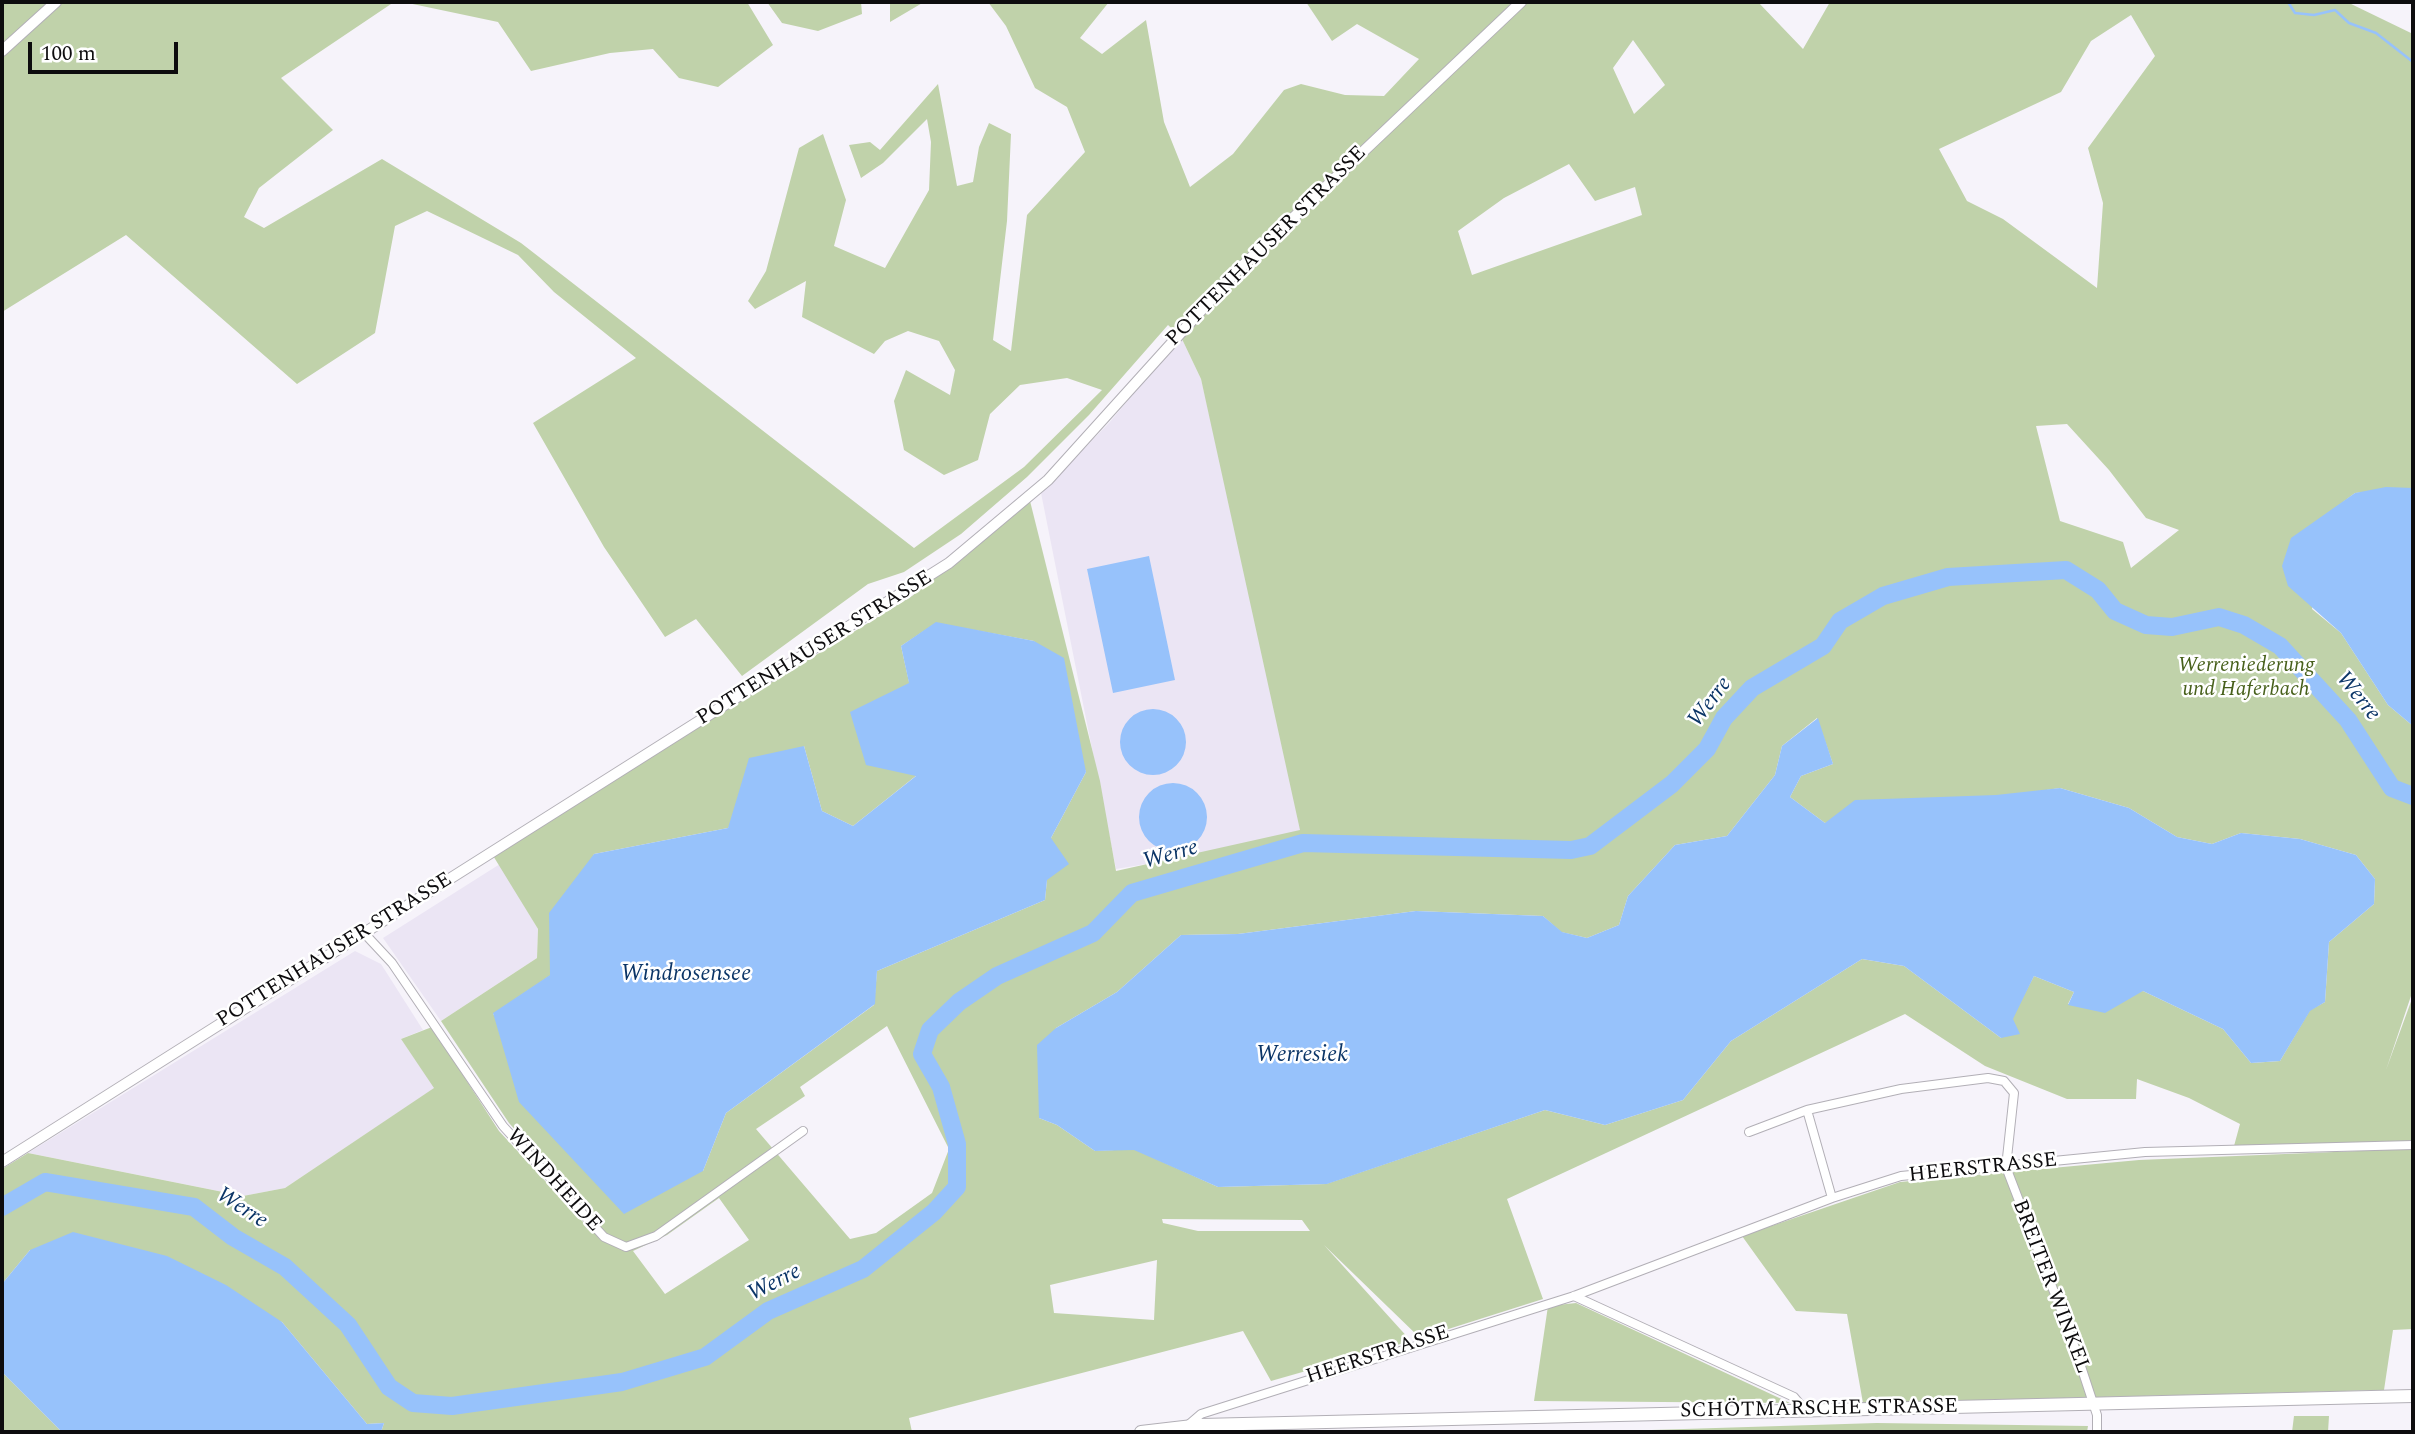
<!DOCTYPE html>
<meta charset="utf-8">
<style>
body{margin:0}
#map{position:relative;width:2415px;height:1434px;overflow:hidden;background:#f6f3fa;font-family:Spectral,serif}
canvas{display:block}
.frame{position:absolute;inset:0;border:4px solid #0d0c0e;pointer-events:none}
.scale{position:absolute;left:28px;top:42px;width:150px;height:32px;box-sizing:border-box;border:4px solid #0d0c0e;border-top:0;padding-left:9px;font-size:21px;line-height:24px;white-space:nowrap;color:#0d0c0e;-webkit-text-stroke:5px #fff;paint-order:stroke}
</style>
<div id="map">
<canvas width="2415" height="1434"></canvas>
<div class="frame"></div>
<div class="scale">100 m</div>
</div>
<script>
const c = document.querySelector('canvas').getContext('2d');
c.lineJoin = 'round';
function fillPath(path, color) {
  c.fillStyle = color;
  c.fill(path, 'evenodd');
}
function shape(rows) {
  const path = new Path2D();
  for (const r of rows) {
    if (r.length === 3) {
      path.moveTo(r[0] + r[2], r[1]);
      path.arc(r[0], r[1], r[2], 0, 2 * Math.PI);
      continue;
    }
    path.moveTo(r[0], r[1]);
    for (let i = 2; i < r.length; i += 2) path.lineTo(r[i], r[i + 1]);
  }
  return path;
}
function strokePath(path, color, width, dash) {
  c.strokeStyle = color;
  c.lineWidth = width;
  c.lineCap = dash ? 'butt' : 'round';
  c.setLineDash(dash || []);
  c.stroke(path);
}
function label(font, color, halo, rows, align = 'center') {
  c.font = font + ' Spectral,serif';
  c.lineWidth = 5;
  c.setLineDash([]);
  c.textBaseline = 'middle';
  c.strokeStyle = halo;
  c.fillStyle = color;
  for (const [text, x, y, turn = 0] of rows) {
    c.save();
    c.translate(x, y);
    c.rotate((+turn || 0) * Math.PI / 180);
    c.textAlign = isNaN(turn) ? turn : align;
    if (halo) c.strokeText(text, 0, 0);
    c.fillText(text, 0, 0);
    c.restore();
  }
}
const built = shape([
 [1181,337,1201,379,1309,837,1116,869,1041,493,1109,423],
 [500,864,538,929,537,958,441,1021,383,938],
 [355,951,381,964,423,1030,401,1039,435,1088,285,1188,243,1196,28,1153]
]);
const green = shape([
 [2,2,394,2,281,78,333,130,259,188,244,217,264,228,382,159,521,243,914,548,1024,467,1102,390,1067,378,1020,385,990,414,978,460,944,475,904,450,894,401,906,370,950,395,955,370,939,341,908,331,885,341,874,354,802,317,806,281,755,309,748,301,766,271,799,148,823,134,846,200,834,246,885,268,929,190,931,142,927,119,883,163,861,178,849,145,870,142,880,150,938,84,957,186,973,182,979,147,989,123,1011,134,1007,221,993,340,1011,351,1027,215,1085,152,1067,107,1035,88,1006,26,988,2,1109,2,1080,38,1102,54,1146,20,1164,122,1190,187,1233,154,1284,90,1301,84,1345,95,1384,96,1419,59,1357,24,1332,41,1306,2,1758,2,1803,49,1830,2,2347,2,2413,34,2413,488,2355,493,2331,511,2312,609,2341,633,2388,705,2413,726,2413,990,2386,1070,2413,996,2413,1329,2393,1330,2384,1390,1863,1403,1847,1314,1796,1311,1742,1236,1900,1182,2139,1160,2358,1151,2359,1145,2234,1146,2240,1124,2189,1098,2137,1079,2136,1099,2067,1099,1985,1066,1905,1014,1507,1199,1543,1299,1420,1338,1324,1245,1411,1341,1271,1381,1243,1331,909,1418,912,1432,381,1432,384,1423,367,1424,282,1322,30,1250,2,1284,2,1169,28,1153,243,1196,285,1188,434,1088,401,1039,432,1027,499,1131,584,1223,591,1213,509,1123,441,1021,537,958,538,929,492,854,912,596,1030,501,1100,781,1116,871,1300,830,1201,379,1181,337,1168,325,1089,415,1027,477,961,534,904,572,868,584,742,676,696,619,665,637,604,547,533,423,636,358,554,292,518,255,427,211,395,226,375,333,297,384,126,235,2,312],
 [2131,15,2155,56,2088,148,2103,203,2097,288,2003,219,1967,201,1939,149,2061,92,2091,41],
 [1633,40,1665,85,1634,114,1613,68],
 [1569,164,1595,201,1635,187,1642,215,1472,275,1458,231,1504,198],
 [2067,424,2109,470,2146,518,2179,530,2131,568,2123,542,2060,521,2036,426],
 [936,623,1034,641,1086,772,1051,838,1045,900,877,971,874,1005,726,1113,703,1171,493,1014,551,975,594,854,728,828,804,746,822,811,853,826,917,775,909,682,901,646],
 [1817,718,1833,764,1801,776,1790,797,1825,823,2060,788,2129,808,2177,837,2212,844,2241,833,2300,839,2356,855,2375,879,2374,904,2329,942,2325,1002,2310,1010,2280,1061,2251,1063,2223,1029,2143,991,2068,1004,2074,992,2034,976,2001,1038,1904,966,1862,959,1731,1041,1683,1100,1605,1125,1545,1110,1326,1184,1218,1187,1134,1149,1095,1151,1057,1125,1039,1118,1056,1028,1117,992,1181,935,1238,934,1416,911,1543,916,1561,932,1587,938,1619,925,1628,896,1675,845,1727,836,1775,775,1782,746],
 [887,1026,949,1149,932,1193,876,1233,850,1239,756,1129,805,1096,800,1087],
 [719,1198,749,1240,665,1294,633,1251,667,1235],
 [1162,1219,1302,1220,1310,1231,1198,1231,1163,1223],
 [1157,1260,1154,1320,1054,1313,1050,1285],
 [403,2,747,2,773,45,718,87,679,78,653,49,610,53,531,71,498,22],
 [767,2,861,2,862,14,818,31,782,23],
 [890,2,924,2,890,22],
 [1576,1303,1790,1403,1534,1401,1548,1306],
 [2,1372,62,1432,2,1432],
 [2294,1416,2329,1416,2328,1432,2292,1432],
 [1877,1423,2088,1426,2087,1432,1587,1432]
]);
const water = shape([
 [2386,487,2413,488,2413,726,2388,705,2341,633,2288,586,2282,566,2291,538,2355,493],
 [1149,556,1175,680,1113,693,1087,569],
 [936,622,1034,641,1064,658,1086,772,1051,838,1069,864,1047,880,1045,900,877,971,875,1004,726,1113,703,1171,624,1214,519,1102,493,1013,550,975,549,913,594,854,728,828,749,758,804,746,822,811,853,826,916,776,866,765,850,712,909,683,901,646],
 [1153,742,33],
 [1818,718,1833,764,1801,776,1790,797,1825,823,1855,800,1996,795,2060,788,2129,808,2177,837,2212,844,2241,833,2300,839,2356,855,2375,879,2374,904,2329,942,2325,1002,2310,1011,2280,1061,2251,1063,2223,1029,2143,991,2105,1013,2068,1005,2074,992,2034,976,2013,1019,2020,1034,2001,1038,1904,966,1862,959,1731,1041,1683,1100,1605,1125,1545,1110,1327,1184,1218,1187,1134,1150,1095,1151,1057,1125,1039,1118,1037,1045,1056,1028,1117,992,1181,935,1238,934,1416,911,1543,916,1562,932,1587,938,1619,925,1628,896,1675,845,1727,836,1775,775,1782,746],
 [1173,817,34],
 [73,1232,167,1256,226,1285,282,1322,367,1424,384,1423,381,1432,62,1432,2,1372,2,1284,30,1250]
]);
const stream = shape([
 [2288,2,2295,13,2314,15,2335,10,2349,23,2376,33,2413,62]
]);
const river = shape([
 [2,1207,45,1182,194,1207,233,1237,285,1267,348,1325,389,1387,413,1403,452,1406,622,1382,705,1357,768,1311,863,1269,934,1212,957,1187,957,1144,941,1087,922,1054,930,1030,959,1002,997,976,1093,933,1132,893,1303,843,1571,850,1590,846,1672,784,1707,749,1724,718,1752,688,1823,646,1840,621,1883,596,1948,577,2066,570,2098,590,2115,611,2146,625,2172,627,2219,617,2244,625,2280,646,2348,720,2392,788,2413,796]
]);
const street = shape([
 [364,933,392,963,503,1126,604,1237,626,1247,656,1236,803,1131],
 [1749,1132,1807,1110],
 [1832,1198,1807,1110,1901,1089,1988,1078,2004,1081,2014,1093,2006,1167,2071,1336,2097,1415,2097,1432],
 [1574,1296,1794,1397,1805,1410],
 [1187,1426,1201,1414,1574,1296,1832,1198,1901,1176,2145,1152,2413,1145]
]);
const secondary = shape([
 [2,51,56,2],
 [2,1162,949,563,1048,480,1235,273,1521,2]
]);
const primary = shape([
 [1141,1432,1201,1425,2413,1396]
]);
const streetNames = [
 ["POTTENHAUSER STRASSE",1267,247,-45],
 ["POTTENHAUSER STRASSE",815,649,-32],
 ["POTTENHAUSER STRASSE",335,951,-32],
 ["HEERSTRASSE",1983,1169,-6],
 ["WINDHEIDE",553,1181,48],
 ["BREITER WINKEL",2050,1287,69],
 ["HEERSTRASSE",1378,1356,-18],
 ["SCHÖTMARSCHE STRASSE",1819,1410,-1]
];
const parkNames = [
 ["Werreniederung",2246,667],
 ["und Haferbach",2246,691]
];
const waterNames = [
 ["Werre",2357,697,51],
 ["Werre",1711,703,-53],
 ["Werre",1171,856,-16],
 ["Windrosensee",686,975],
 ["Werresiek",1302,1056],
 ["Werre",241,1209,33],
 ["Werre",775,1284,-27]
];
fillPath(built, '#ebe5f4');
fillPath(green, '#c0d2aa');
fillPath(water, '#97c2fb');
strokePath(stream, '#97c2fb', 2.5);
strokePath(river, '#97c2fb', 18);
strokePath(street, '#b2afb6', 10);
strokePath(secondary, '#b2afb6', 12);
strokePath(primary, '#b2afb6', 14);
strokePath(street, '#fff', 8);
strokePath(secondary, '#fff', 10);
strokePath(primary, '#fff', 12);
label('21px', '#0d0c0e', '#fff', streetNames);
label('italic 21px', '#47601b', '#fff', parkNames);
label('italic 23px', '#0b3567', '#fff', waterNames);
</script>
